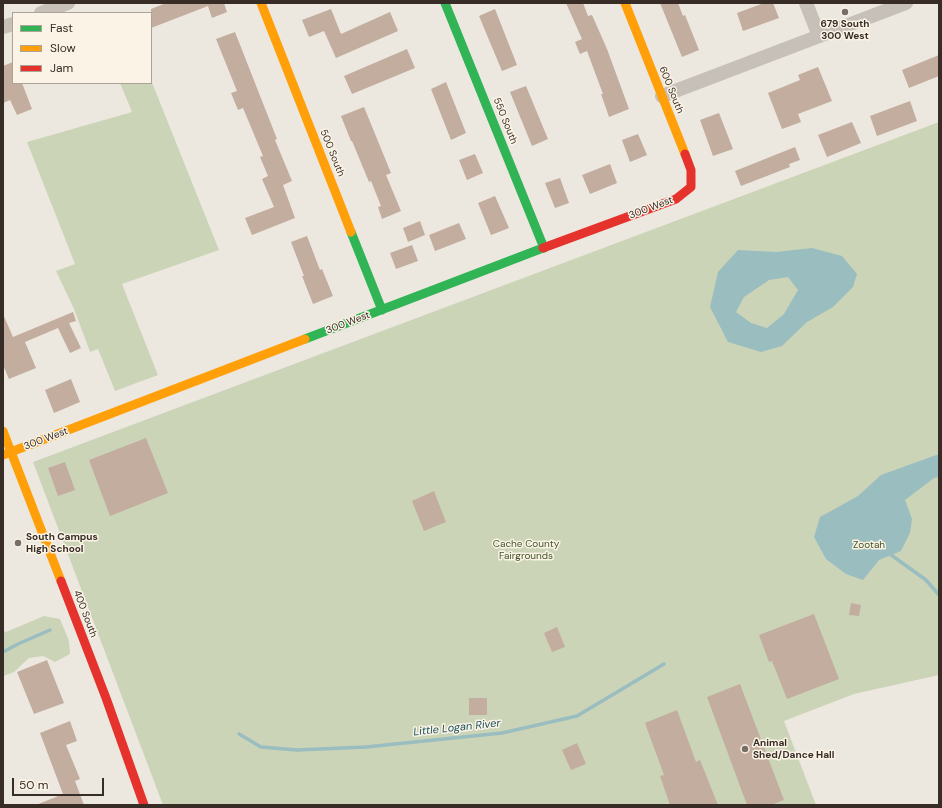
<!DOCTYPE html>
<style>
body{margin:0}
#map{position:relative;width:942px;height:808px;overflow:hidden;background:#ede8df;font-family:"DM Sans",sans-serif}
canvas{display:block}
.frame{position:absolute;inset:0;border:4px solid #372d26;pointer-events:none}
.legend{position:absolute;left:12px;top:12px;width:140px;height:72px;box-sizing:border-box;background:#fbf3e6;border:1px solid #ada499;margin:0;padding:5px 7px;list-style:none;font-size:12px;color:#372d26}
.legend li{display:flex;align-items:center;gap:8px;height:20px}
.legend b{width:20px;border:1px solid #ada499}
.scale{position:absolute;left:12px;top:778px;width:92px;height:18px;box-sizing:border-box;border:2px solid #372d26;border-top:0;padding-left:5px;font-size:12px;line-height:14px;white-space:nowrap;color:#372d26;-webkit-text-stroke:3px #fbf3e6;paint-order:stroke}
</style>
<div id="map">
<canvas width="942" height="808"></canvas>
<div class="frame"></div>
<ul class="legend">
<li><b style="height:5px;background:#30b455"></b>Fast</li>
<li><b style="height:5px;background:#ff9f0a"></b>Slow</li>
<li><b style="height:5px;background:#e5322d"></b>Jam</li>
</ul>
<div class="scale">50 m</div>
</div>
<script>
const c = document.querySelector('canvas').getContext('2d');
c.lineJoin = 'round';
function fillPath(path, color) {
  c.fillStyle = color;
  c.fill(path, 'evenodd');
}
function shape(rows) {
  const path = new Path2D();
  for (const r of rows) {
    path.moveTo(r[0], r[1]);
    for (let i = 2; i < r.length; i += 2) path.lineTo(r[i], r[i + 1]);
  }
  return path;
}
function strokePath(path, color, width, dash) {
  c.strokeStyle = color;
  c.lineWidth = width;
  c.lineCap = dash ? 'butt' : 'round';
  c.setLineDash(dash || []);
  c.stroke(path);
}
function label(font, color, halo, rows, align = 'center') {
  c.font = font + ' "DM Sans",sans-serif';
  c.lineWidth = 3;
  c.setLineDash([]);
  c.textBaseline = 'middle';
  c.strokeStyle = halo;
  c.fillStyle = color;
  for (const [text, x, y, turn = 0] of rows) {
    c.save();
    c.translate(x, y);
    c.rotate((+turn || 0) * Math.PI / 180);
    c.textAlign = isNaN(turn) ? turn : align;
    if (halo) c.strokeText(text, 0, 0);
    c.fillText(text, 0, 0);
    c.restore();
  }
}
const green = shape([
 [151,80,219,250,122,284,158,375,115,391,98,349,90,352,74,309,56,271,75,264,27,142,132,112,120,83,151,83],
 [939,122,939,675,854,694,784,721,816,805,163,805,33,462],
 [44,616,60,619,69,641,70,654,55,662,43,656,29,658,14,672,3,676,3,630,6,632]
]);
const water = shape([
 [812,248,842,256,857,274,853,287,833,307,807,322,782,346,761,352,728,342,710,307,718,272,738,250,776,252],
 [788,277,798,290,784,314,767,328,751,323,736,312,744,297,769,280],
 [939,454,939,477,934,478,905,500,912,519,910,533,901,551,879,560,863,580,846,574,826,559,814,537,820,517,858,496,881,475]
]);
const stream = shape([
 [887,552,926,580,939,595],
 [3,652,18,644,50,630],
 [239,734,261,747,297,750,366,747,502,733,577,716,664,664]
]);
const building = shape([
 [166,3,224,3,227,12,212,18,208,6,151,28,151,9],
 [566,3,583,3,588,16,592,15,607,49,629,109,609,117,601,94,603,94,587,51,580,54,575,42,582,39],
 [660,3,678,3,683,16,685,15,699,50,682,57],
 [764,3,773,3,779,18,743,31,737,13],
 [331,9,341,34,390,12,398,31,336,58,324,31,309,37,302,20],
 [495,9,517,65,502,71,479,16],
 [235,32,277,139,275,140,292,181,283,185,295,218,252,235,245,218,274,207,262,179,268,176,260,157,263,156,243,108,238,110,231,93,237,91,216,39],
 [407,49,415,68,352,94,344,76],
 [939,55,939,76,909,88,902,70],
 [13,62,13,83,22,83,32,109,17,115,10,100,3,103,3,66],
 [818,67,832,101,798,114,801,122,782,129,768,93,800,80,798,75],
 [446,82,466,133,451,140,431,89],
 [526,86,548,139,532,146,510,92],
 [910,101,917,121,877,136,870,116],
 [364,107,391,173,386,175,401,211,382,219,378,207,381,206,371,181,369,182,352,141,351,141,341,116],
 [719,113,733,149,713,156,700,120],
 [852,122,861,143,827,157,818,135],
 [638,134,647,155,630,162,622,140],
 [795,147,800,160,789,164,790,167,741,186,735,171],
 [475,154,483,173,467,180,459,160],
 [610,164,617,183,590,194,582,175],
 [560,178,569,203,555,208,545,183],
 [495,196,509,228,491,235,478,203],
 [420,221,425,235,408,242,403,228],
 [459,223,466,239,435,251,429,235],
 [307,236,320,270,322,269,333,296,313,304,302,276,304,276,291,242],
 [412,245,418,261,396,269,390,253],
 [73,312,76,321,69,323,81,348,70,353,58,328,25,342,36,368,9,379,3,365,3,314,13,337],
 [71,379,80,402,54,413,45,390],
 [146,438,168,493,110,516,89,460],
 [65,462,75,490,58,496,48,468],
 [434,491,446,522,424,531,412,501],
 [851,603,861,605,859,616,849,615],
 [814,614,839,679,787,699,772,661,769,662,759,635],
 [557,627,565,647,552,652,544,633],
 [47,660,64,703,34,714,17,672],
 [740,684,784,800,771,805,747,805,707,697],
 [469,698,487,698,487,715,469,715],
 [677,710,696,762,700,760,718,805,670,805,660,776,664,775,645,723],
 [70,721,77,741,66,745,80,779,75,781,84,805,36,805,63,794,40,733],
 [577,743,586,764,571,770,562,750]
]);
const street = shape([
 [806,3,819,36],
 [41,13,68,3],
 [3,27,13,24],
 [662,96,906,3]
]);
const fast = shape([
 [445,3,544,248],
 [351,232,382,310],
 [305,339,543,248]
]);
const slow = shape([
 [261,3,351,232],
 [625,3,685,154],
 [3,431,61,581],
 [3,455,305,339]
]);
const jam = shape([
 [543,248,676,199,691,187,691,170,685,154],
 [61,581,106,698,144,805]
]);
const markers = [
 [845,12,4,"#776e67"],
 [18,543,4,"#776e67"],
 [745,749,4,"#776e67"]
];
const poiNames = [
 ["679 South",845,24,"center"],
 ["300 West",845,36,"center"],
 ["South Campus",26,537],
 ["High School",26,549],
 ["Animal",753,743],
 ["Shed/Dance Hall",753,755]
];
const streetNames = [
 ["600 South",671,90,68],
 ["550 South",505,121,68],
 ["500 South",332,153,68],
 ["300 West",651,208,-21],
 ["300 West",348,323,-21],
 ["300 West",46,439,-21],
 ["400 South",85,614,69]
];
const parkNames = [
 ["Cache County",526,544],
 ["Fairgrounds",526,556],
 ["Zootah",869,545]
];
const waterNames = [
 ["Little Logan River",457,728,-6]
];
fillPath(green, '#ccd4b8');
fillPath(water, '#9abdc0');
strokePath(stream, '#9abdc0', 3.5);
fillPath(building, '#c2ad9f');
strokePath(street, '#c6c0b8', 14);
strokePath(fast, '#30b455', 9);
strokePath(slow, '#ff9f0a', 9);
strokePath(jam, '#e5322d', 9);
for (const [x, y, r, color] of markers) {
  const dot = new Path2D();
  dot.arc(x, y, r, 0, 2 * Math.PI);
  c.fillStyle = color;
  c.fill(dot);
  strokePath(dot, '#fbf3e6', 1.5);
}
label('bold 10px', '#372d26', '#fbf3e6', poiNames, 'left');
label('10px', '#372d26', '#fbf3e6', streetNames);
label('10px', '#425728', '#fbf3e6', parkNames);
label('italic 11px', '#19515b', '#fbf3e6', waterNames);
</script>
